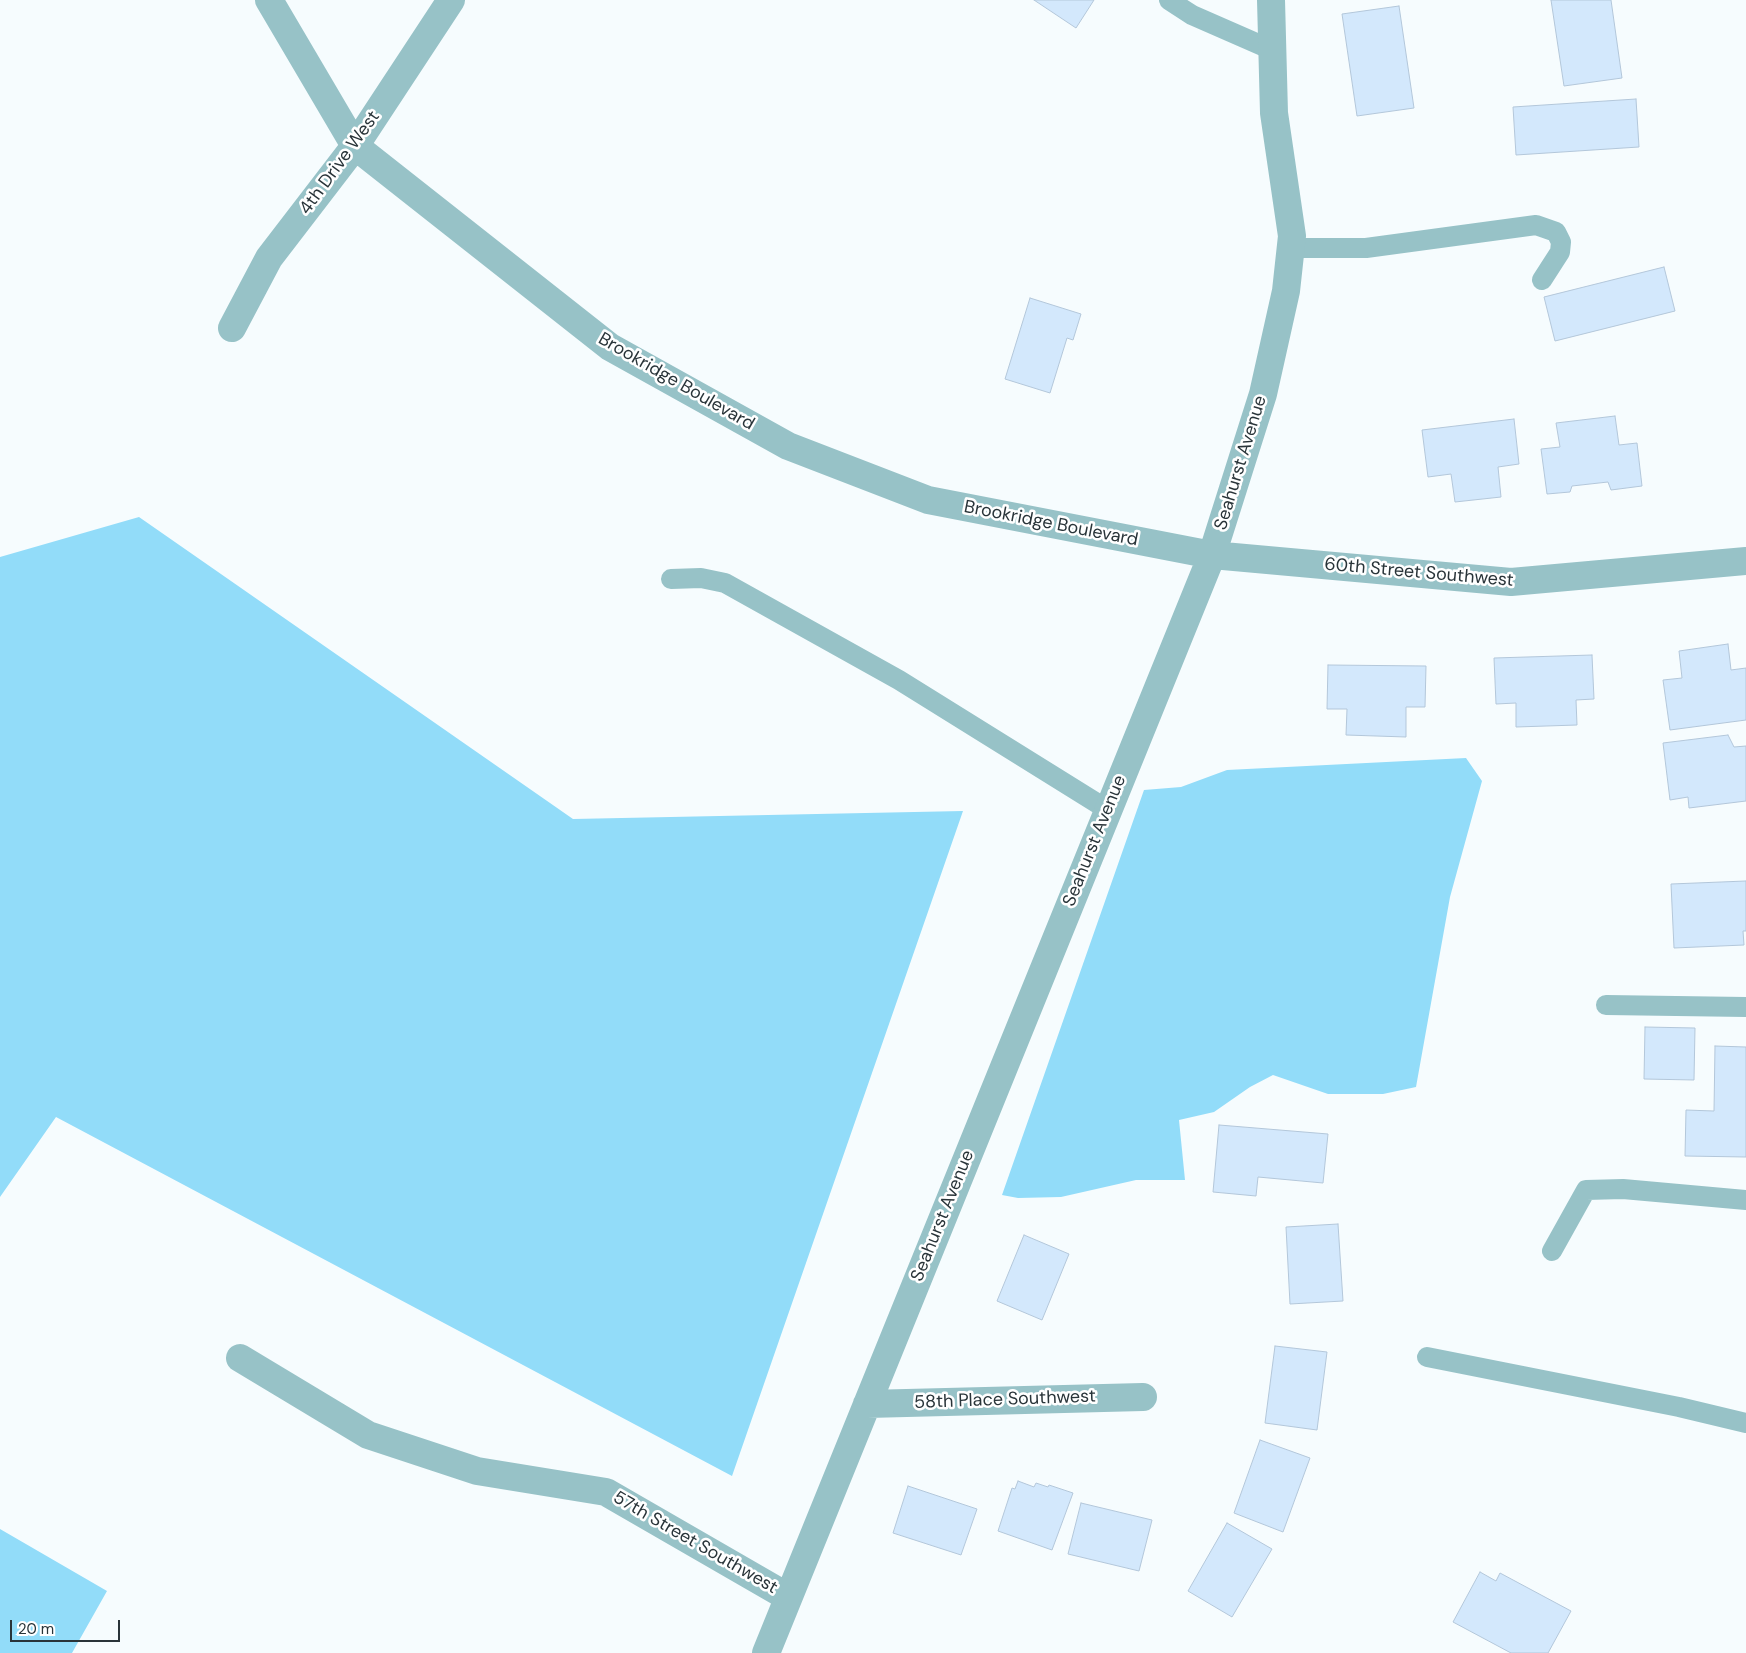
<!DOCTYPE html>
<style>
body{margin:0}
#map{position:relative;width:1746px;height:1653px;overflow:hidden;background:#f6fcfe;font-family:"DM Sans",sans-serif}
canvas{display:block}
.scale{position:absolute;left:10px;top:1620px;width:110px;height:22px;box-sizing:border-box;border:2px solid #293439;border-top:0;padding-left:6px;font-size:15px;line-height:18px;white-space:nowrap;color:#293439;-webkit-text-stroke:4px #fff;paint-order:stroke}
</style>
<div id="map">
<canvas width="1746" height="1653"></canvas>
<div class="scale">20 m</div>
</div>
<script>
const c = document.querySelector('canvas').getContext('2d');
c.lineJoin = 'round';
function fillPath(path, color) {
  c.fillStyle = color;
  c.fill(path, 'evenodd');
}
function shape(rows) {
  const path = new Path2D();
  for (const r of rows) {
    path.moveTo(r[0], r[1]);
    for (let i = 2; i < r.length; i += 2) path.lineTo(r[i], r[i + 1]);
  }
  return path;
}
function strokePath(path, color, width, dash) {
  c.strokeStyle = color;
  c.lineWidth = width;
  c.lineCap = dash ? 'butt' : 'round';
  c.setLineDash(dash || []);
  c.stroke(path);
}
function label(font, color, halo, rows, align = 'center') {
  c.font = font + ' "DM Sans",sans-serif';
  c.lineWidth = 5;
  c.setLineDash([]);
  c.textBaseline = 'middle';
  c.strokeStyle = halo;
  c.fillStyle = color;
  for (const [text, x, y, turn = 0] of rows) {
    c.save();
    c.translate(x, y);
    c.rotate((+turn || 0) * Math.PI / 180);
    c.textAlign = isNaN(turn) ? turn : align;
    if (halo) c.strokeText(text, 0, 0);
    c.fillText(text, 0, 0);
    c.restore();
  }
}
const green = shape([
 [139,517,573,819,963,811,732,1476,56,1117,0,1197,0,557],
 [1466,758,1482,781,1450,897,1416,1087,1383,1094,1328,1094,1273,1075,1250,1087,1214,1112,1179,1120,1185,1180,1136,1180,1061,1197,1018,1198,1002,1195,1144,790,1181,787,1227,770],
 [0,1529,107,1591,72,1653,0,1653]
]);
const building = shape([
 [1034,0,1094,0,1076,28,1034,0],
 [1551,0,1611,0,1622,78,1564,86,1551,0],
 [1399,6,1414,108,1357,116,1342,14,1399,6],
 [1636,99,1639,147,1516,155,1513,107,1636,99],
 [1664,267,1675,311,1555,341,1544,297,1664,267],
 [1030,298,1081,314,1073,340,1067,338,1050,393,1005,379,1030,298],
 [1615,416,1619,445,1637,443,1642,486,1611,490,1608,482,1572,486,1570,492,1547,494,1541,449,1560,447,1556,423,1615,416],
 [1514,419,1519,464,1498,467,1501,497,1455,502,1451,474,1428,477,1422,430,1514,419],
 [1728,644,1731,670,1746,668,1746,720,1670,730,1663,680,1682,678,1679,651,1728,644],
 [1592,655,1594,699,1576,700,1577,725,1516,727,1516,703,1496,704,1494,658,1592,655],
 [1328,665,1426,666,1425,707,1406,707,1406,737,1346,735,1347,709,1327,709,1328,665],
 [1728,735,1734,747,1746,746,1746,801,1689,808,1688,797,1670,800,1663,743,1728,735],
 [1746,881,1746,931,1743,931,1744,945,1674,948,1671,884,1746,881],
 [1645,1027,1695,1028,1694,1080,1644,1079,1645,1027],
 [1715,1046,1746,1047,1746,1157,1685,1156,1686,1110,1714,1111,1715,1046],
 [1219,1125,1328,1134,1323,1183,1258,1177,1256,1196,1213,1192,1219,1125],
 [1338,1224,1343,1301,1290,1304,1286,1227,1338,1224],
 [1024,1235,1069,1254,1042,1320,997,1301,1024,1235],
 [1275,1346,1327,1352,1317,1430,1265,1423,1275,1346],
 [1260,1440,1310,1458,1283,1532,1234,1513,1260,1440],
 [1018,1481,1034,1487,1036,1483,1048,1487,1049,1485,1073,1493,1052,1550,998,1531,1012,1488,1015,1489,1018,1481],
 [908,1486,977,1509,961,1555,893,1533,908,1486],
 [1081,1503,1152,1520,1139,1571,1068,1554,1081,1503],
 [1227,1523,1272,1549,1232,1617,1188,1591,1227,1523],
 [1480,1572,1496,1581,1500,1573,1571,1611,1548,1653,1511,1653,1453,1622,1480,1572]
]);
const lane = shape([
 [1169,0,1192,15,1272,50],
 [1291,248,1366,248,1536,225,1556,232,1561,242,1560,252,1542,280],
 [671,579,701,578,725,583,899,680,1108,810],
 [1606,1005,1746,1007],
 [1552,1251,1586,1190,1623,1189,1746,1200],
 [1427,1357,1679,1407,1746,1423]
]);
const street = shape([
 [269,0,355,146,610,347,788,446,928,500,1212,555,1511,582,1746,561],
 [232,328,269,258,355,146,451,0],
 [240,1358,368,1435,477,1471,606,1492,788,1597],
 [867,1404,1143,1397],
 [766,1653,1212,555,1263,394,1286,291,1292,236,1274,113,1271,0]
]);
const streetNames = [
 ["4th Drive West",340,163,-54],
 ["Brookridge Boulevard",676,382,30],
 ["Seahurst Avenue",1241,463,-73],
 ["Brookridge Boulevard",1051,524,11],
 ["60th Street Southwest",1419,573,5],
 ["Seahurst Avenue",1095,841,-68],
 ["Seahurst Avenue",943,1216,-68],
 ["58th Place Southwest",1005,1400,-2],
 ["57th Street Southwest",695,1543,30]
];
fillPath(green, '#92dcf9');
fillPath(building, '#d3e8fc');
strokePath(building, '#b3c7da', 1);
strokePath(lane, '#97c2c7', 20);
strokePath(street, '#97c2c7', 28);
label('18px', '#293439', '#fff', streetNames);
</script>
